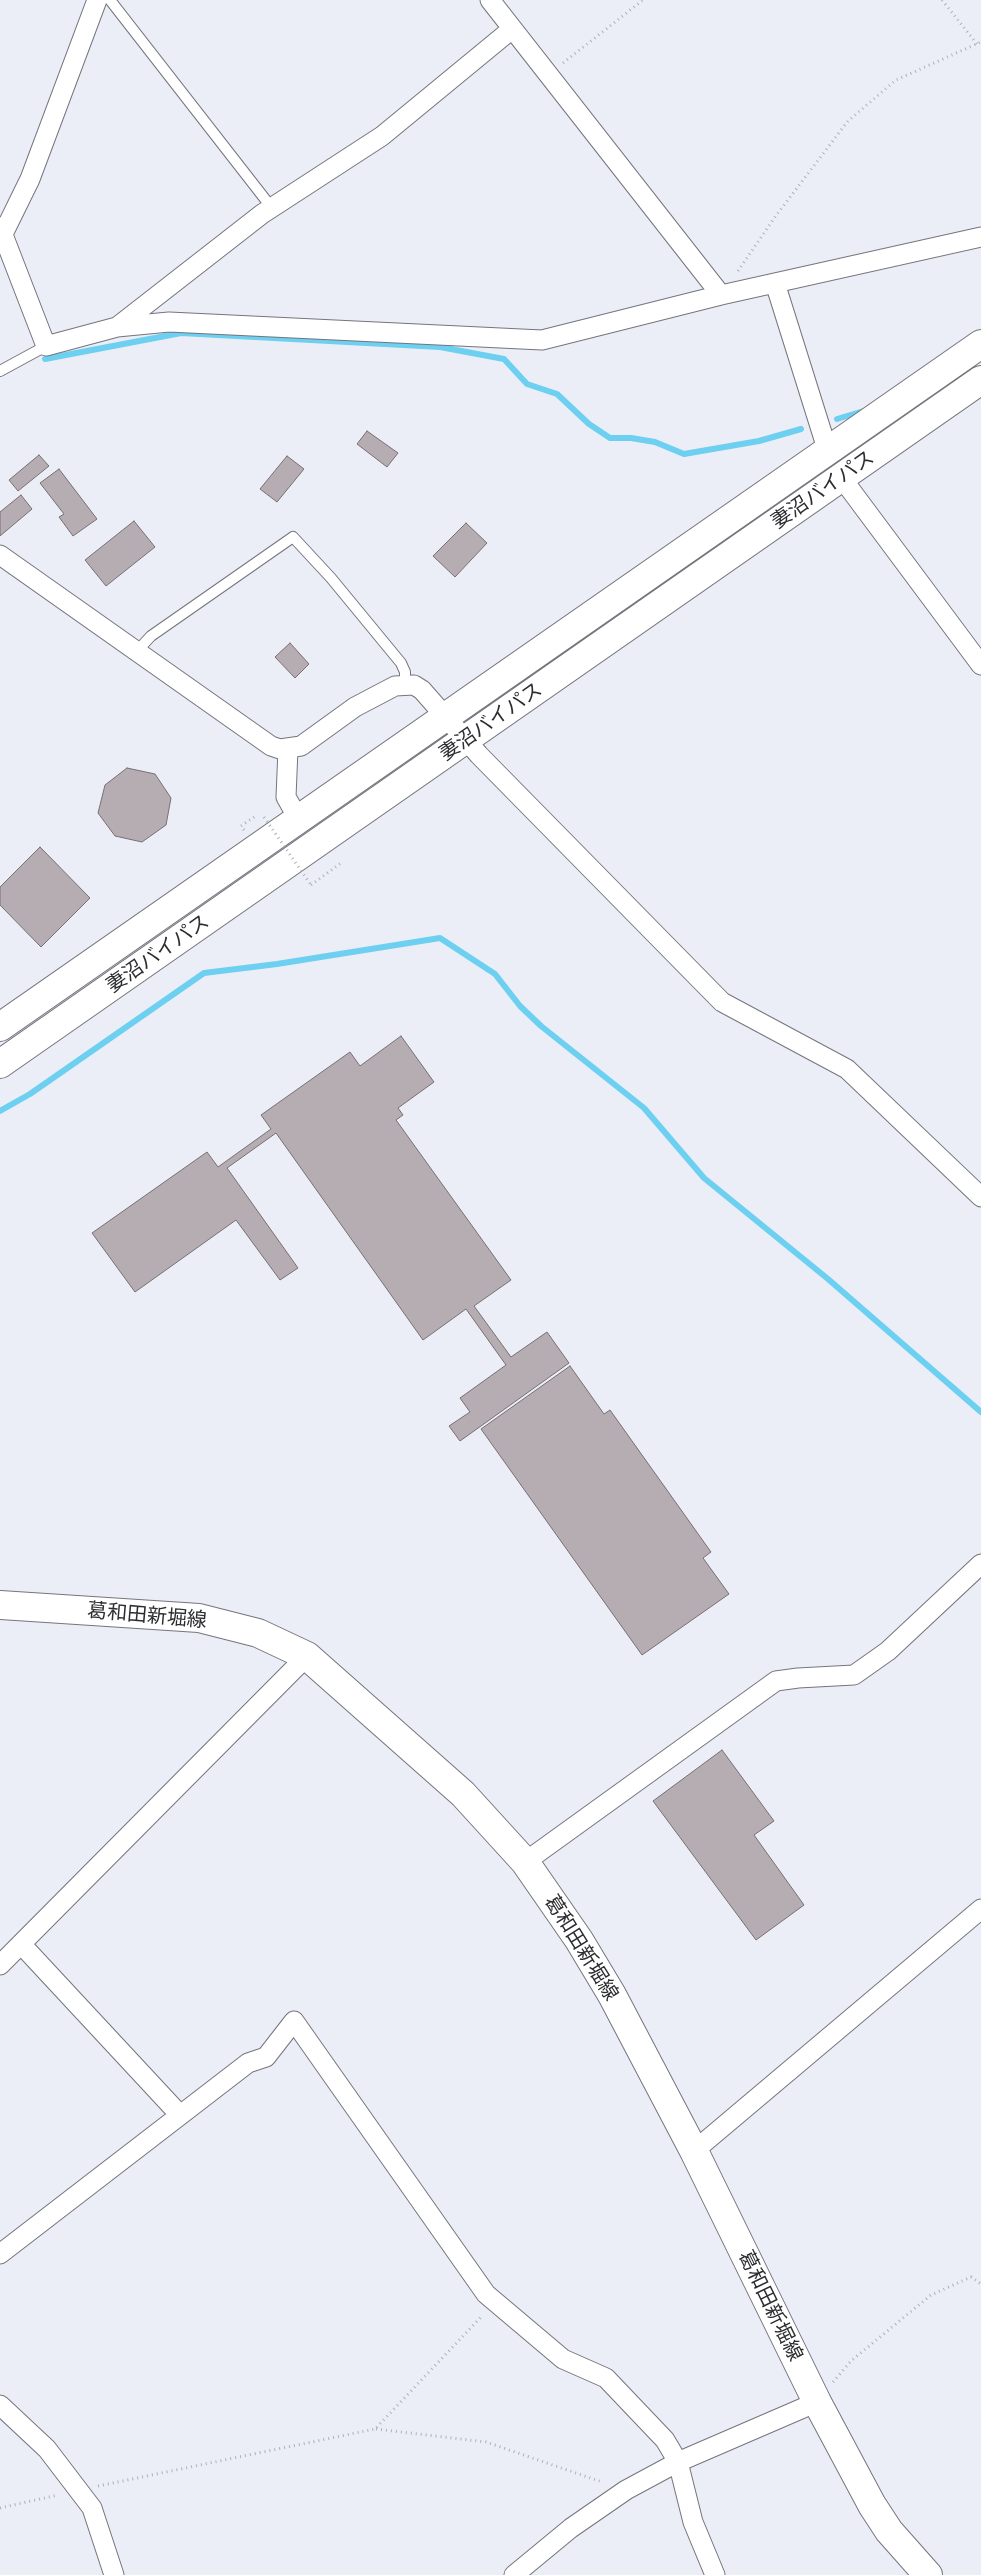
<!DOCTYPE html>
<meta charset="utf-8">
<style>
body{margin:0}
canvas{display:block;background:#eceef7}
</style>
<canvas width="981" height="2575"></canvas>
<script>
const c = document.querySelector('canvas').getContext('2d');
c.lineJoin = 'round';
function shape(rows) {
  const path = new Path2D();
  for (const r of rows) {
    path.moveTo(r[0], r[1]);
    for (let i = 2; i < r.length; i += 2) path.lineTo(r[i], r[i + 1]);
  }
  return path;
}
function strokePath(path, color, width, dash) {
  c.strokeStyle = color;
  c.lineWidth = width;
  c.lineCap = dash ? 'butt' : 'round';
  c.setLineDash(dash || []);
  c.stroke(path);
}
function fillPath(path, color) {
  c.fillStyle = color;
  c.fill(path, 'evenodd');
}
function label(font, color, halo, rows, align = 'center') {
  c.font = font + ' "Zilla Slab","Noto Sans JP",serif';
  c.lineWidth = 4;
  c.setLineDash([]);
  c.textBaseline = 'middle';
  c.strokeStyle = halo;
  c.fillStyle = color;
  for (const [text, x, y, turn = 0] of rows) {
    c.save();
    c.translate(x, y);
    c.rotate((+turn || 0) * Math.PI / 180);
    c.textAlign = isNaN(turn) ? turn : align;
    if (halo) c.strokeText(text, 0, 0);
    c.fillText(text, 0, 0);
    c.restore();
  }
}
const stream = shape([
 [45,359,181,333,440,347,504,359,527,384,557,394,589,424,610,438,631,438,655,442,684,454,759,441,801,429],
 [837,419,867,410],
 [0,1111,30,1094,204,973,277,964,440,938,495,974,520,1006,541,1026,644,1108,704,1178,828,1279,981,1412]
]);
const building = shape([
 [367,431,398,453,387,467,357,444,367,431],
 [39,455,49,466,18,491,9,480,39,455],
 [287,456,304,469,277,502,260,489,287,456],
 [59,469,97,519,73,536,59,517,64,514,40,483,59,469],
 [21,495,32,509,0,536,0,512,21,495],
 [134,521,155,547,106,586,85,560,134,521],
 [466,523,487,543,455,577,433,556,466,523],
 [290,643,309,664,295,678,275,657,290,643],
 [127,768,155,774,171,798,166,825,142,842,115,836,98,813,105,785,127,768],
 [40,847,90,898,41,947,0,905,0,887,40,847],
 [401,1036,434,1082,398,1108,403,1115,396,1120,511,1280,474,1306,511,1357,547,1332,569,1363,460,1441,449,1426,470,1412,460,1398,506,1365,466,1309,423,1340,276,1133,227,1168,298,1268,280,1280,236,1220,135,1292,92,1233,207,1152,218,1167,271,1129,261,1115,350,1052,360,1066,401,1036],
 [570,1366,604,1414,610,1410,711,1552,703,1558,729,1594,642,1655,481,1429,570,1366],
 [722,1750,774,1821,754,1835,804,1905,756,1940,653,1801,722,1750]
]);
const path = shape([
 [942,0,977,44],
 [563,63,643,0],
 [738,271,775,217,848,121,896,80,981,42],
 [244,830,241,826,257,815],
 [311,885,341,863],
 [833,2382,851,2361,931,2295,971,2277,981,2284],
 [376,2429,486,2442,602,2482],
 [98,2486,375,2429,482,2316],
 [0,2508,58,2495]
]);
const service = shape([
 [110,0,272,208],
 [0,371,46,346],
 [137,651,151,636,293,537,331,578,401,663,405,672,405,683]
]);
const minor = shape([
 [490,0,721,295],
 [0,227,46,346,117,327,169,322,542,340,721,295,981,237],
 [0,240,30,179,97,0],
 [775,283,828,452],
 [117,327,262,214,382,136,512,29],
 [841,477,981,665],
 [0,555,271,746,280,749,301,746,355,707,395,686,414,685,422,690,479,755,722,1002,847,1069,981,1197],
 [288,749,286,797,299,820],
 [525,1862,776,1681,798,1678,854,1675,888,1651,981,1564],
 [21,1944,180,2115],
 [0,1965,307,1656],
 [694,2151,981,1909],
 [0,2254,248,2063,266,2057,294,2021,486,2294,563,2359,606,2378,665,2440,678,2462,693,2522,715,2575],
 [0,2405,47,2449,92,2508,114,2575],
 [514,2575,571,2528,626,2490,678,2462,817,2402]
]);
const secondary = shape([
 [0,1605,199,1618,258,1633,307,1656,463,1794,525,1862,579,1940,612,1995,694,2151,817,2402,872,2505,889,2531,928,2575]
]);
const trunk = shape([
 [0,1027,981,344],
 [0,1064,981,380]
]);
const pathBridge = shape([
 [264,817,311,885]
]);
const streetNames = [
 ["妻沼バイパス",823,490,-35],
 ["妻沼バイパス",491,722,-35],
 ["妻沼バイパス",158,954,-35],
 ["葛和田新堀線",147,1616,5],
 ["葛和田新堀線",581,1948,58],
 ["葛和田新堀線",770,2306,64]
];
strokePath(stream, '#6dd0f1', 6);
fillPath(building, '#b6adb3');
strokePath(building, '#776f74', 1);
strokePath(service, '#74757d', 12);
strokePath(minor, '#74757d', 21);
strokePath(secondary, '#74757d', 30);
strokePath(trunk, '#74757d', 30);
strokePath(path, '#afb0b7', 3, [1, 4]);
strokePath(service, '#fff', 10);
strokePath(minor, '#fff', 19);
strokePath(secondary, '#fff', 28);
strokePath(trunk, '#fff', 28);
strokePath(pathBridge, '#afb0b7', 3, [1, 4]);
label('20px', '#2c2d30', '#fff', streetNames);
</script>
